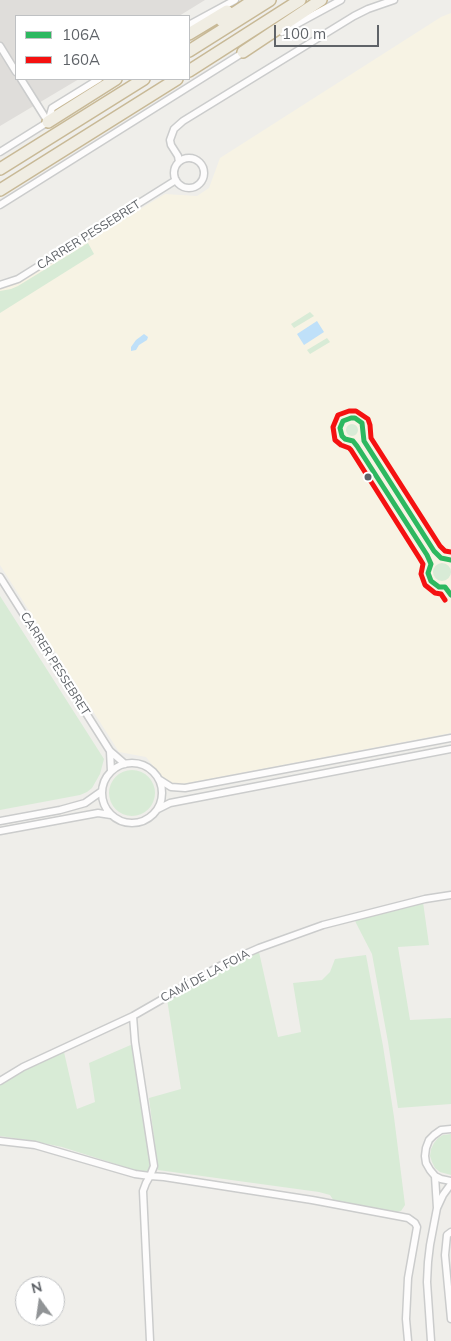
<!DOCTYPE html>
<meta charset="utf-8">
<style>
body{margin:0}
#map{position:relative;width:451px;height:1341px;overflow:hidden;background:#efeeea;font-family:Mulish,sans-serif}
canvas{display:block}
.legend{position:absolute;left:15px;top:15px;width:175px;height:65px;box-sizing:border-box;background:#fff;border:1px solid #bfc1c3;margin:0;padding:6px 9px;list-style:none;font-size:15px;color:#5f6368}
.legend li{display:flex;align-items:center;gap:10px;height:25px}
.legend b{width:25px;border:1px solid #bfc1c3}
.north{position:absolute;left:15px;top:1276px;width:50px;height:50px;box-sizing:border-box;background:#fff;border:1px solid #bfc1c3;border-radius:50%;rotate:346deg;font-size:14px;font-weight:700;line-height:20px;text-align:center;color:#5f6368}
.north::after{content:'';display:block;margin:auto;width:18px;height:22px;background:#919496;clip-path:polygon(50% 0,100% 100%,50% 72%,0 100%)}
.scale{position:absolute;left:274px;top:25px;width:105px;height:22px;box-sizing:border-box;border:2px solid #5f6368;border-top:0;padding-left:6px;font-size:15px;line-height:18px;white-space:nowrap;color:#5f6368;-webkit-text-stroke:4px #fff;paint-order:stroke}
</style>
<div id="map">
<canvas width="451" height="1341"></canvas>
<ul class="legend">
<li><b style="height:6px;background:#2db860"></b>106A</li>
<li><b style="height:6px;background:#f51111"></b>160A</li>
</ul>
<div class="north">N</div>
<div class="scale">100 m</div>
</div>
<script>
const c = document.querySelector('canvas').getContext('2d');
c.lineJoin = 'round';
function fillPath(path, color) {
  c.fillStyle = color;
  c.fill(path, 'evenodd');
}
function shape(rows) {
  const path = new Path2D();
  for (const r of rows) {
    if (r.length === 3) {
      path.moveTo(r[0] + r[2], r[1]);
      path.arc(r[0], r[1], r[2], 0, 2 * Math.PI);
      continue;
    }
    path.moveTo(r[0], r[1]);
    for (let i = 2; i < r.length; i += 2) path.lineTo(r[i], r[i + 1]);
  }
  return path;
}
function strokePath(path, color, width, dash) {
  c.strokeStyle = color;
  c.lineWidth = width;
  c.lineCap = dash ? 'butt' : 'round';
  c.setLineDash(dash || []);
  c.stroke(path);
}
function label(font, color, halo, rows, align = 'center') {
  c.font = font + ' Mulish,sans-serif';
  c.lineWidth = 4.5;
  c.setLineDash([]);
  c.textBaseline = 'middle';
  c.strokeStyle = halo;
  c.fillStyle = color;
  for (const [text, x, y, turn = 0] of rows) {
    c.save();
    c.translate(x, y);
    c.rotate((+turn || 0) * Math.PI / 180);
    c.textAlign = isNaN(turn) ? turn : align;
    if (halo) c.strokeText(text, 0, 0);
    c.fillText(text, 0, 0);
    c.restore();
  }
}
const commercial = shape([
 [451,13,451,733,177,785,164,780,146,757,119,752,0,565,0,289,16,284,165,194,197,196,209,188,220,158,441,17]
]);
const industrial = shape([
 [0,0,205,0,179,16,16,16,16,79,79,79,0,126]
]);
const green = shape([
 [88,243,94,254,0,313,0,291,11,289,18,286],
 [310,312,314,316,294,328,291,324],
 [327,338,330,342,310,354,307,350],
 [352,430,6],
 [442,572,9],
 [0,596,104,759,100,774,92,788,87,792,80,795,0,810],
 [132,793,23],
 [423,902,429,945,398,947,410,1020,451,1018,451,1104,398,1108,388,1042,372,954,356,923,355,920],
 [259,952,278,1037,301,1032,293,983,322,980,330,972,335,959,366,955,383,1046,394,1117,405,1205,401,1211,396,1212,378,1210,334,1201,330,1195,319,1192,158,1170,149,1098,181,1089,167,999,238,960],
 [133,1044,151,1167,149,1171,141,1172,62,1147,28,1140,0,1136,0,1085,28,1068,64,1052,77,1109,95,1102,89,1063],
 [451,1134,451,1175,440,1172,435,1168,432,1162,430,1156,431,1149,434,1143,438,1138,443,1135]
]);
const water = shape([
 [317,321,324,332,304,345,297,334],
 [144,334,148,337,147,340,139,345,136,350,131,351,131,347,136,340]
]);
const minor = shape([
 [189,25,235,0],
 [282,32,341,0],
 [0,46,16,72],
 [21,79,48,122],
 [0,152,48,122,52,108,99,79],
 [189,173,15],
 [179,162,178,156,171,145,170,140,174,129,183,121,354,16,368,9,394,0],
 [0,205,244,52],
 [0,285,18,279,176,180],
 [0,577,110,751,125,764],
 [110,751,111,771],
 [132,793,30],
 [160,780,171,787,185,788,451,738],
 [158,809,170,803,451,749],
 [0,821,60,810,85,803,102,791],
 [0,831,98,813,111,815],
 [133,1016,135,1042,154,1166,150,1176,146,1183,143,1191,150,1341],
 [0,1081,23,1067,133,1016,227,962,259,948,323,925,425,899,451,895],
 [451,1129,441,1130,434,1135,429,1140,426,1148,425,1156,426,1163,430,1170,435,1176,441,1179,451,1181],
 [0,1141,35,1145,135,1174,150,1176,164,1177,312,1200,408,1218,415,1223,417,1227,408,1278,406,1319,408,1341],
 [435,1176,437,1208,443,1195,451,1184],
 [451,1232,447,1235,445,1255,451,1319],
 [431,1341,427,1282,428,1262,430,1245,437,1208]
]);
const motorway = shape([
 [222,21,254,0],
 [189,34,227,11],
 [189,51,270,0],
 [243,52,321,0],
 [189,71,300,0],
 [48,122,116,79],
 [0,169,144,79],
 [0,190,177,79]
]);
const bus1 = shape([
 [451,560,441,558,434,551,364,441,362,423,355,418,351,418,343,421,340,428,342,436,345,439,353,441,357,446,427,555,431,564,428,573,431,581,439,587,445,587,451,595]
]);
const bus2 = shape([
 [445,600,441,594,435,593,425,585,421,574,423,564,420,559,351,450,349,448,341,445,335,440,333,427,338,415,349,411,356,411,368,419,370,425,371,438,440,546,445,551,451,552]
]);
const markers = [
 [368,477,4.5,"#5f6368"]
];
const streetNames = [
 ["CARRER PESSEBRET",89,235,-32],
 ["CARRER PESSEBRET",55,664,58],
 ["CAMÍ DE LA FOIA",205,976,-28]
];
fillPath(commercial, '#f7f3e4');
fillPath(industrial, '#dfddda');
fillPath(green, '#d8ebd6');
fillPath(water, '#bfe0f9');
strokePath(minor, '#cbcccc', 9);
strokePath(motorway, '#c8b996', 14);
strokePath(minor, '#fdfcfc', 6);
strokePath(motorway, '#f0ede3', 11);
strokePath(bus1, '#2db860', 5);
strokePath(bus2, '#f51111', 5);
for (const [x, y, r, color] of markers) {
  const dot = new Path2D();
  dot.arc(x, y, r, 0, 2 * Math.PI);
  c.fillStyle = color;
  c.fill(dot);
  strokePath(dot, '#fff', 2);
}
label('12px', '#5f6368', '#fff', streetNames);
</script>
